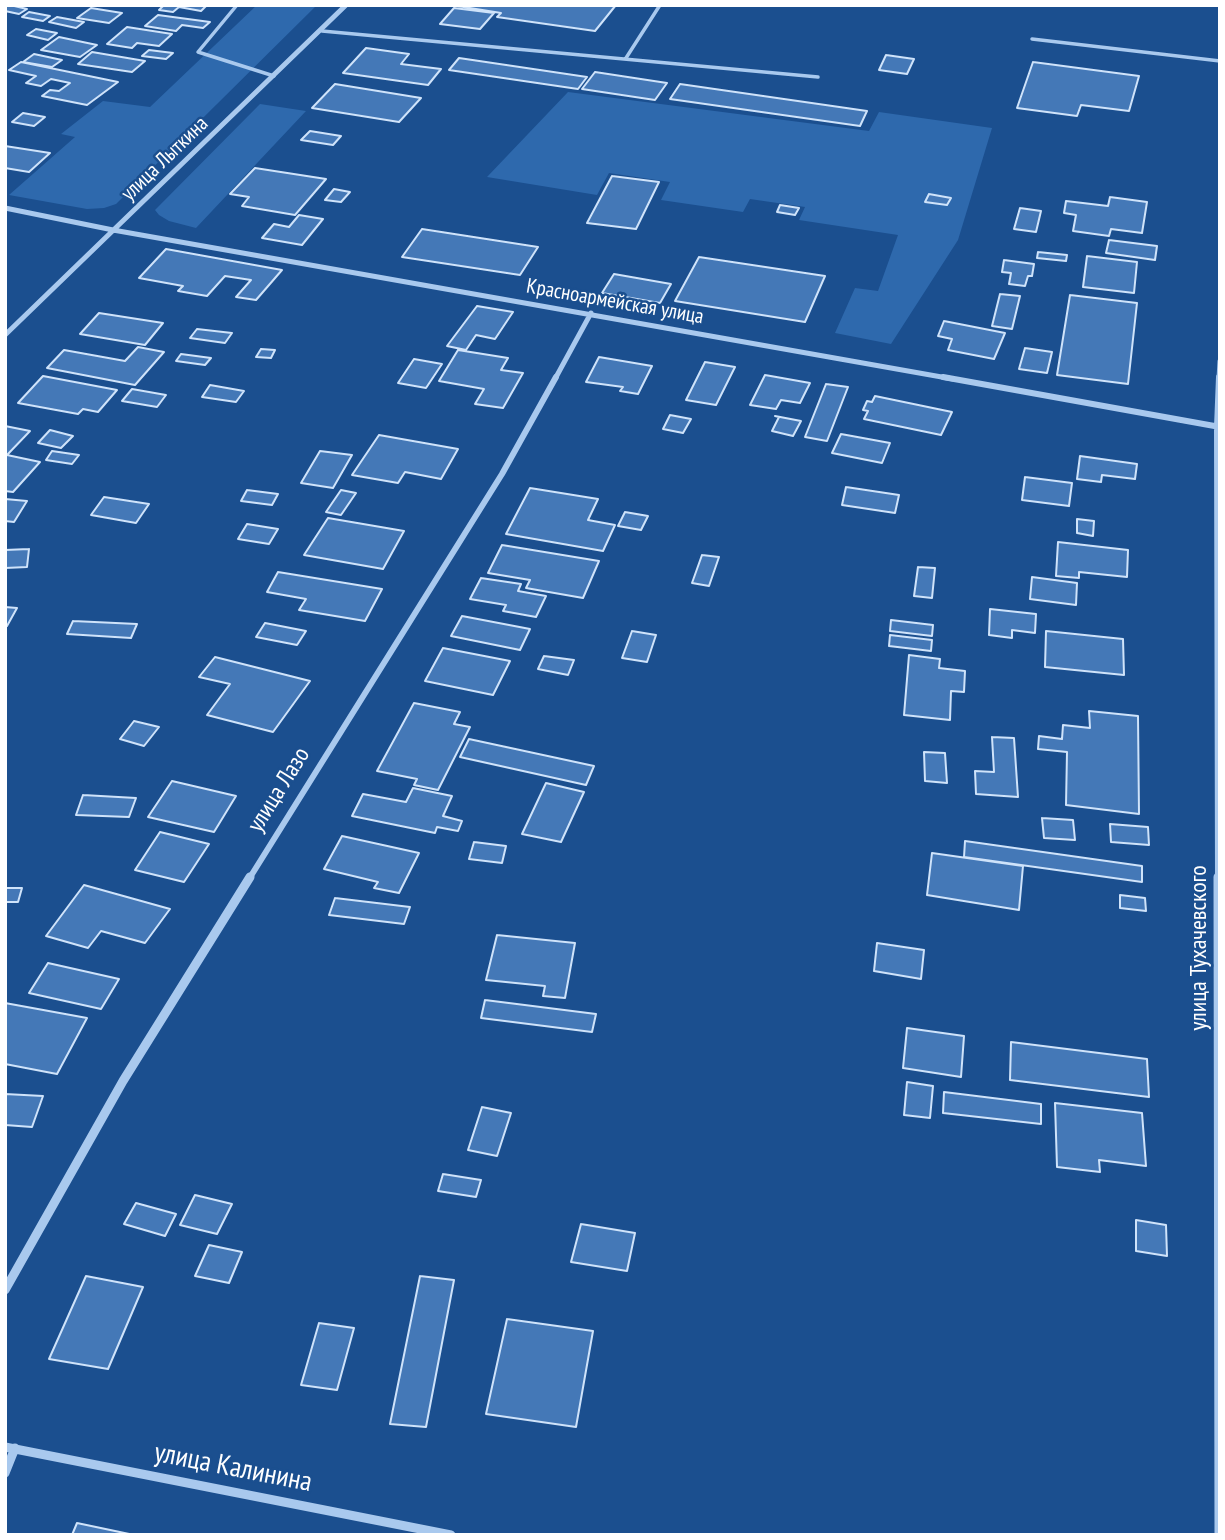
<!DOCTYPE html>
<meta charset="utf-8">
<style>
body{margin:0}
#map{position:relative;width:1225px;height:1540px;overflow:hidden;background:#1b4f8f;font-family:"PT Sans Narrow",sans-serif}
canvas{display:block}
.frame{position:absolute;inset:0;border:7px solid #fff;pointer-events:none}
</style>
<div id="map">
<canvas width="1225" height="1540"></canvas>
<div class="frame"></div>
</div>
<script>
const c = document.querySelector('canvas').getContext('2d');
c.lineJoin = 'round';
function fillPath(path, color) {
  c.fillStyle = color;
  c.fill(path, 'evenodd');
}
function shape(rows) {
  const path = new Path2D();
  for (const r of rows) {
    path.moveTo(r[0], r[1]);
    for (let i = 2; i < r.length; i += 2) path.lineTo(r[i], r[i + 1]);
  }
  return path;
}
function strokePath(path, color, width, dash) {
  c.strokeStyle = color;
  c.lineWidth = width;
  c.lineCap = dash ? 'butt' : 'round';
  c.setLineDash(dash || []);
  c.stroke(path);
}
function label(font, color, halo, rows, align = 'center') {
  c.font = font + ' "PT Sans Narrow",sans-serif';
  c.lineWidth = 5;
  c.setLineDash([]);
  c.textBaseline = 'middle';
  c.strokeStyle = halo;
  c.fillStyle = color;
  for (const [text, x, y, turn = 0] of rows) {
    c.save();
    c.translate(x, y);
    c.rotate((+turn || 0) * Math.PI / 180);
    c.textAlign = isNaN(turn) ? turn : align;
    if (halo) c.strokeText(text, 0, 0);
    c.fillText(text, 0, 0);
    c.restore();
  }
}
const green = shape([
 [257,5,317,5,116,204,104,208,87,209,9,195,75,137,61,134,103,101,150,107],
 [568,92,869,131,879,112,992,128,958,240,891,344,835,333,855,288,878,291,898,235,799,220,805,207,750,199,743,212,661,200,670,182,609,173,597,195,487,177],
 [260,104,306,111,196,228,169,221,159,215,155,210]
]);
const building = shape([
 [5,5,10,5,27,9,19,14,5,11,5,5],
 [164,5,207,5,201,11,179,7,173,12,159,10,164,5],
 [451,5,616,5,595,31,497,17,501,13,451,5],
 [91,8,122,13,109,23,77,18,91,8],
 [454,8,494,13,480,29,440,24,454,8],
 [29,12,50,16,43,21,22,17,29,12],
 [158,15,210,22,203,28,182,25,176,31,145,26,158,15],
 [57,17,84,22,76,28,49,22,57,17],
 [127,27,172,34,159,46,137,43,132,48,107,44,127,27],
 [36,29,57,33,48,40,27,35,36,29],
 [59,37,97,45,80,57,41,50,59,37],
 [366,48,409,54,401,64,441,69,428,85,343,73,366,48],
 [149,50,173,53,166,59,142,56,149,50],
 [92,52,145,61,132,72,78,64,92,52],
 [34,54,62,60,52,67,23,62,34,54],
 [886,55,914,59,907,74,879,70,886,55],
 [459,58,587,77,578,89,449,70,459,58],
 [21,62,118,82,87,105,42,96,50,90,59,91,70,83,51,79,41,86,26,83,36,76,9,70,21,62],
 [1033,62,1139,76,1129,111,1081,105,1077,116,1017,108,1033,62],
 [595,72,667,83,655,100,582,89,595,72],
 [335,84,421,98,399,122,312,108,335,84],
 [680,84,867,111,860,126,670,99,680,84],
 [23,113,45,117,34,126,12,122,23,113],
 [310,131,341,136,333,145,301,140,310,131],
 [5,146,50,153,29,172,5,168,5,146],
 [255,168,326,179,295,215,242,206,249,197,230,194,255,168],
 [612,176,659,182,636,229,587,223,612,176],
 [334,189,350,192,341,202,325,200,334,189],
 [929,194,951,198,947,205,925,202,929,194],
 [1110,197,1147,202,1142,233,1111,229,1109,236,1073,231,1076,215,1064,213,1066,201,1108,206,1110,197],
 [780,205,799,208,795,215,777,212,780,205],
 [1020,208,1041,211,1036,232,1014,229,1020,208],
 [299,215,323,219,302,245,262,238,274,224,289,227,299,215],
 [422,229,538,247,520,275,402,257,422,229],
 [1109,240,1157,246,1155,260,1106,253,1109,240],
 [166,249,282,270,256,300,236,297,251,280,225,276,207,296,178,291,183,286,139,278,166,249],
 [1038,252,1067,255,1066,261,1037,258,1038,252],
 [1087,256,1137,262,1134,293,1083,287,1087,256],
 [699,257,825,276,805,322,675,301,699,257],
 [1004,260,1034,264,1032,276,1028,276,1025,286,1009,284,1011,273,1002,272,1004,260],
 [614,274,671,284,660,303,602,293,614,274],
 [1000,294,1020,296,1012,329,992,326,1000,294],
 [1070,295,1137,303,1128,384,1057,375,1070,295],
 [477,306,513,312,495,339,476,335,466,350,447,346,477,306],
 [99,313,163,323,145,345,80,334,99,313],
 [944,321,1005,333,994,359,948,350,952,339,938,336,944,321],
 [197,329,232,333,225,343,190,338,197,329],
 [138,347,164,352,135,385,47,368,64,350,125,361,138,347],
 [1025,348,1052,352,1047,373,1019,369,1025,348],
 [261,349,275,350,271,358,256,357,261,349],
 [458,350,508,358,501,370,523,373,503,408,475,404,484,389,439,381,458,350],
 [181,354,211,358,205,365,176,361,181,354],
 [599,357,652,366,638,394,620,391,623,387,586,382,599,357],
 [414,359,442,364,426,388,398,383,414,359],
 [705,362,735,367,716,405,686,400,705,362],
 [765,375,810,383,800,403,781,400,776,409,750,405,765,375],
 [43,376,117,390,98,412,83,409,78,414,18,403,43,376],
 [826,384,848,387,827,441,805,437,826,384],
 [210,385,244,391,236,402,202,397,210,385],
 [132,389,166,395,157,407,122,401,132,389],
 [875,396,952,412,941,435,864,419,868,411,863,410,867,401,872,402,875,396],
 [670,415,691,419,683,433,663,429,670,415],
 [775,416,801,421,793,436,772,431,779,417,775,416],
 [5,426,30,431,7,455,40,462,13,492,5,491,5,426],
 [50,430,73,436,61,448,38,443,50,430],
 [841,434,890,443,882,463,832,453,841,434],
 [379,435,458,449,441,479,405,472,398,483,352,475,379,435],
 [52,451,79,455,72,464,46,460,52,451],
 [320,451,352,455,333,488,301,483,320,451],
 [1080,456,1137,464,1135,479,1102,475,1101,482,1077,479,1080,456],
 [1025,477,1072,483,1069,506,1022,500,1025,477],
 [846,487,899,495,895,513,842,505,846,487],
 [530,488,598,499,588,520,615,525,603,551,506,534,530,488],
 [247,490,278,494,272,505,241,501,247,490],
 [341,490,356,493,341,515,326,512,341,490],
 [104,497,149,504,136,523,91,515,104,497],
 [5,499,27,501,14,522,5,521,5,499],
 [625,512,648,516,641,530,618,526,625,512],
 [328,518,404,531,383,569,304,555,328,518],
 [1077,519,1094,521,1093,536,1077,533,1077,519],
 [247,524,278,529,269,544,238,539,247,524],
 [1058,542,1128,550,1127,577,1079,572,1079,578,1056,576,1058,542],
 [502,545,599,561,583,598,526,588,530,580,488,573,502,545],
 [29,549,27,567,5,568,5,550,29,549],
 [702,555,719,557,709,586,692,583,702,555],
 [918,567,935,568,932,598,914,596,918,567],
 [278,572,382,589,365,621,299,610,306,599,267,592,278,572],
 [1032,577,1077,583,1076,605,1030,599,1032,577],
 [481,578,521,584,518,591,546,596,536,617,503,611,506,605,470,599,481,578],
 [5,607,17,608,7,626,5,626,5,607],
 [990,609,1036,614,1035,633,1012,630,1012,638,989,635,990,609],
 [462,616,530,629,520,650,451,636,462,616],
 [891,620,933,625,932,636,890,631,891,620],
 [73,621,137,624,131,638,67,634,73,621],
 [265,623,306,631,297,645,256,637,265,623],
 [632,631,656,635,647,662,622,658,632,631],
 [1046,631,1123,639,1124,675,1045,667,1046,631],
 [890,635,932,640,931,651,889,646,890,635],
 [443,648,510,661,493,695,425,681,443,648],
 [909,655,940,659,939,668,965,671,964,692,951,691,950,720,904,715,909,655],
 [544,656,574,660,568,675,538,669,544,656],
 [215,657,310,681,273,732,207,715,230,684,199,677,215,657],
 [414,703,460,712,454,724,470,727,438,790,414,785,417,779,377,771,414,703],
 [1089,711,1138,716,1139,814,1066,805,1067,752,1038,749,1039,736,1062,739,1063,725,1090,728,1089,711],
 [134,721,159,727,144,746,120,739,134,721],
 [992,737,1014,738,1018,797,976,794,975,771,994,772,992,737],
 [469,739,594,766,586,785,460,757,469,739],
 [924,752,945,753,947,783,925,781,924,752],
 [172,781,236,796,214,832,148,817,172,781],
 [546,783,584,792,561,842,522,834,546,783],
 [413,788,452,796,443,816,462,821,458,831,437,827,435,833,352,816,363,794,406,802,413,788],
 [83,795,136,798,129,817,76,815,83,795],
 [1042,818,1073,820,1075,840,1044,838,1042,818],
 [1110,824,1148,827,1149,845,1111,842,1110,824],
 [160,832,209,844,184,882,135,870,160,832],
 [342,836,419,853,399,893,374,888,378,882,324,869,342,836],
 [965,841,1142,866,1142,882,964,857,965,841],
 [474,842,506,846,502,863,469,859,474,842],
 [932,853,1023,866,1019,910,927,895,932,853],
 [84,885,170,909,145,943,101,931,88,948,46,936,84,885],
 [5,888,22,888,18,902,5,902,5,888],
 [1120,895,1145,898,1146,911,1120,908,1120,895],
 [335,898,410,907,404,924,329,915,335,898],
 [497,935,575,943,565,998,543,996,545,986,486,980,497,935],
 [877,943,924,950,921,979,874,971,877,943],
 [48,963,119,979,101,1009,29,993,48,963],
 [485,1000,596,1014,592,1032,481,1018,485,1000],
 [5,1003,87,1018,57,1074,5,1064,5,1003],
 [907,1028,964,1036,961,1077,903,1068,907,1028],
 [1011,1042,1147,1059,1149,1097,1010,1080,1011,1042],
 [907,1082,933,1086,930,1118,904,1115,907,1082],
 [944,1092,1041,1104,1041,1124,943,1113,944,1092],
 [5,1094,43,1096,32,1127,5,1125,5,1094],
 [1055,1103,1142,1113,1146,1166,1099,1160,1100,1172,1057,1167,1055,1103],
 [482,1107,511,1113,497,1156,468,1150,482,1107],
 [443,1174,481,1180,476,1197,438,1191,443,1174],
 [195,1195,232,1204,217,1234,180,1225,195,1195],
 [136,1203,176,1214,165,1236,124,1224,136,1203],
 [1136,1220,1166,1225,1167,1256,1136,1251,1136,1220],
 [581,1224,635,1233,627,1271,571,1262,581,1224],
 [209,1245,242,1252,229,1283,195,1276,209,1245],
 [86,1276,143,1287,108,1369,49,1359,86,1276],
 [420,1276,454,1280,426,1427,390,1424,420,1276],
 [507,1319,593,1331,576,1427,486,1414,507,1319],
 [319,1323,354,1328,337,1390,301,1385,319,1323],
 [77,1523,134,1535,72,1535,77,1523]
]);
const lane = shape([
 [237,5,198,52,274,76],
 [322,31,818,77],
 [1032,39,1220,61],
 [626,58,660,5]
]);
const streetFar2 = shape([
 [5,208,113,230,953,379],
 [5,335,346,5],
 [555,379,591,313],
 [1219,379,1220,361]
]);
const streetFar1 = shape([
 [943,377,1220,427],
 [249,879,502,474,556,377],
 [1218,879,1217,427,1219,377]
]);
const street = shape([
 [1218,877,1219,1535],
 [5,1290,123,1081,250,877],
 [5,1447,451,1535],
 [5,1473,15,1448]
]);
const farStreetnames = [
 ["улица Лыткина",165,159,-44],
 ["Красноармейская улица",615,302,10]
];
const streetNames = [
 ["улица Лазо",279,790,-58],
 ["улица Тухачевского",1199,948,-90]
];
const nearStreetnames = [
 ["улица Калинина",233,1468,11]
];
fillPath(green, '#2e69ad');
fillPath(building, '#4478b7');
strokePath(building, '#cfe3fa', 2);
strokePath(lane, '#a9c9ee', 3.5);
strokePath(streetFar2, '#a9c9ee', 5);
strokePath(streetFar1, '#a9c9ee', 6);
strokePath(street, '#a9c9ee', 9);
label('21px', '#fff', '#1b4f8f', farStreetnames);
label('24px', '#fff', '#1b4f8f', streetNames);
label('28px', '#fff', '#1b4f8f', nearStreetnames);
</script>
